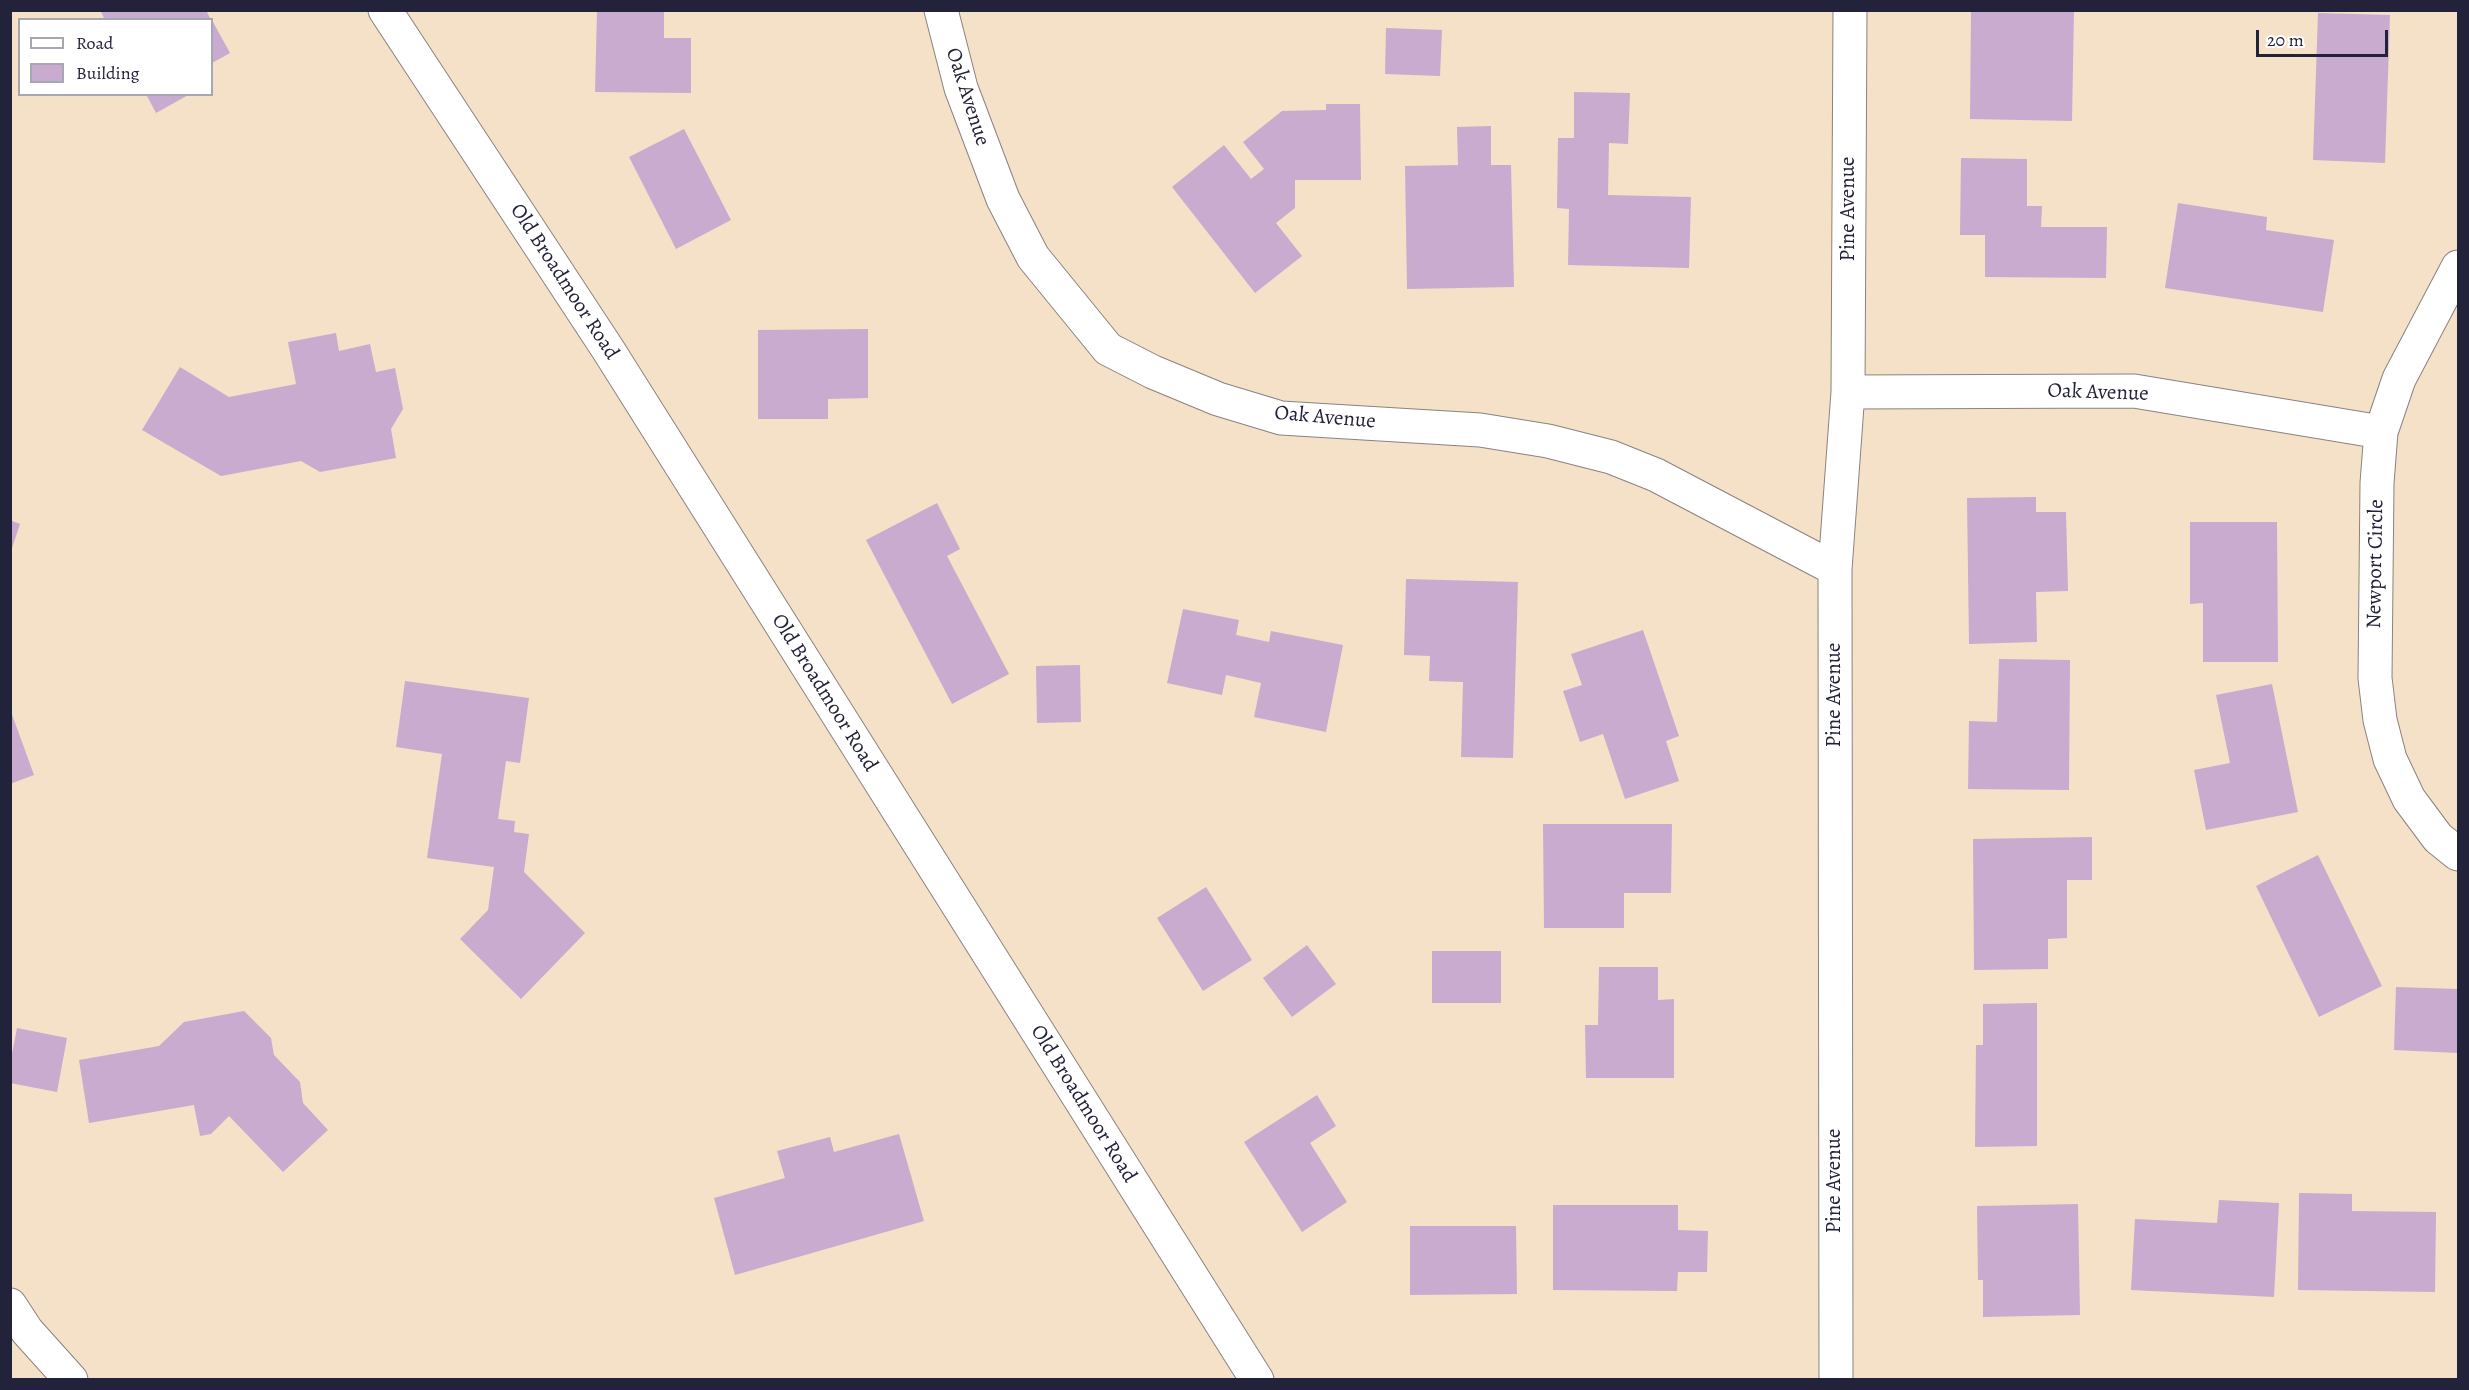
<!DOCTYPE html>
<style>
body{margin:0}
#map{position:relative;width:2469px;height:1390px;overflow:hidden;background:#f4e1c7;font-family:Alegreya,serif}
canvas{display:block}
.frame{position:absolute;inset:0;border:12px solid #22223b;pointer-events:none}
.legend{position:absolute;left:18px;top:18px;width:195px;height:78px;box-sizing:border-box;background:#fff;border:2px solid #a7a7b1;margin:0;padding:8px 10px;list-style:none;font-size:18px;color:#22223b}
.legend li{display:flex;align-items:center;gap:12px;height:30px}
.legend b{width:30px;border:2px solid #a7a7b1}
.scale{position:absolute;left:2256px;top:30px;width:132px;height:27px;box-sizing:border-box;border:3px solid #22223b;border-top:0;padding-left:8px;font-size:18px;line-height:21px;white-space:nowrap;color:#22223b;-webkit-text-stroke:4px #fff;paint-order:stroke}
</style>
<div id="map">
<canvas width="2469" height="1390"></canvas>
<div class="frame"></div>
<ul class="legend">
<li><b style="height:8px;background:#fff"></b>Road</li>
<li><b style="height:16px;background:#c9abd0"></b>Building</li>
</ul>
<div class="scale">20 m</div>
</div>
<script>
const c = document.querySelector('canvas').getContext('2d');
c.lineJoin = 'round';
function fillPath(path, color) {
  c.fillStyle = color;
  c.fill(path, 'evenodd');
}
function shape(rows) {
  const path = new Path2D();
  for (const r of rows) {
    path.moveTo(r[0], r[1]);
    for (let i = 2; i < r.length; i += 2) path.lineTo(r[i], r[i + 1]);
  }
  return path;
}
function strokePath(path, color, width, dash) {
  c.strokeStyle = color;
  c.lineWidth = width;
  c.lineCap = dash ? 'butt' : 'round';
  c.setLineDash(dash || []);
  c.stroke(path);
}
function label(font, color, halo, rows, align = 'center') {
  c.font = font + ' Alegreya,serif';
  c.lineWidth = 4.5;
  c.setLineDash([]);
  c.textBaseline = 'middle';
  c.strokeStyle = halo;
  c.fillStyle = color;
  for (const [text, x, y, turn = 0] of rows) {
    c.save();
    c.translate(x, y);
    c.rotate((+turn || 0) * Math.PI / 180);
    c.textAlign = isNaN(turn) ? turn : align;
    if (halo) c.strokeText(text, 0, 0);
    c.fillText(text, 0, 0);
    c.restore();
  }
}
const building = shape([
 [100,10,206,10,211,20,105,20],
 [597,10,664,10,664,38,691,38,691,93,595,92],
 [1971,10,2074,10,2072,121,1970,119],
 [2318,13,2390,15,2385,163,2313,160],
 [212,20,230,53,212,63],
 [1386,28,1442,30,1440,76,1385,74],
 [1574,92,1630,93,1628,144,1609,143,1608,195,1691,197,1689,268,1568,265,1569,209,1557,208,1558,138,1574,138],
 [146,94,190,94,156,113],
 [1326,104,1360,104,1361,180,1295,180,1295,208,1276,223,1302,256,1255,293,1172,187,1224,145,1251,179,1264,169,1243,142,1282,111,1326,110],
 [1491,126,1491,165,1511,165,1514,287,1407,289,1405,166,1458,165,1457,127],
 [684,129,731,220,676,249,629,157],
 [1961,158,2027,159,2027,206,2042,206,2041,227,2107,227,2106,278,1985,277,1985,235,1960,235],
 [2178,203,2267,217,2266,230,2334,240,2323,312,2165,288],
 [868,329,868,398,828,399,828,419,758,419,758,330],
 [336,333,339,351,370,344,376,372,395,368,403,409,391,429,396,458,320,472,301,461,221,476,142,430,180,367,229,397,296,384,288,342],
 [2036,497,2036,512,2066,512,2068,591,2036,592,2037,642,1969,644,1967,498],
 [937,503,960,549,947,556,1009,674,952,704,866,540],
 [10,520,20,524,11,551,10,551],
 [2190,522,2277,522,2278,662,2203,662,2203,603,2190,604],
 [1406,579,1518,582,1513,758,1461,757,1463,682,1429,681,1430,656,1404,655],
 [1183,609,1239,620,1236,635,1269,642,1271,631,1343,645,1326,732,1254,717,1261,683,1226,675,1222,695,1167,683],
 [1643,630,1679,736,1666,741,1679,781,1625,799,1603,734,1580,742,1563,691,1582,685,1571,654],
 [1999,659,2070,660,2069,790,1968,789,1969,721,1997,722],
 [1080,665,1081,722,1037,723,1036,666],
 [405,681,529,698,520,763,506,761,498,819,515,821,514,832,529,834,524,872,585,933,521,999,460,939,488,910,494,867,427,858,442,754,396,747],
 [2272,684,2298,812,2206,830,2194,770,2230,763,2216,695],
 [10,709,34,775,10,784],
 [1543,824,1672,824,1671,893,1624,893,1624,928,1544,928],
 [2092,837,2092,880,2067,880,2067,938,2048,939,2048,969,1974,970,1973,839],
 [2318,855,2382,986,2319,1017,2256,886],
 [1206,887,1252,960,1203,991,1157,918],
 [1307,945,1336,984,1292,1017,1263,978],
 [1432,951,1501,951,1501,1003,1432,1003],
 [1599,967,1658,967,1658,1000,1674,999,1674,1078,1586,1078,1585,1025,1598,1025],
 [2396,987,2458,989,2458,1053,2394,1050],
 [2037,1003,2037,1146,1975,1147,1976,1045,1983,1045,1983,1004],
 [244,1011,271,1038,274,1055,300,1082,303,1103,328,1130,283,1172,229,1116,211,1134,200,1136,194,1105,89,1123,79,1060,159,1046,184,1022],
 [17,1028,67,1038,57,1092,10,1083,10,1064],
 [1317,1095,1336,1126,1310,1143,1347,1202,1302,1232,1244,1142],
 [899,1134,924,1221,735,1275,714,1198,785,1178,777,1151,830,1137,834,1152],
 [2299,1193,2352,1194,2352,1211,2436,1212,2435,1292,2298,1290],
 [2219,1200,2279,1203,2274,1297,2131,1290,2135,1219,2217,1223],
 [2078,1204,2080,1315,1983,1317,1983,1280,1978,1280,1977,1206],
 [1553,1205,1678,1205,1678,1230,1708,1231,1707,1272,1678,1272,1677,1291,1553,1290],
 [1410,1226,1516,1226,1517,1294,1410,1295]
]);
const street = shape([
 [941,10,961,88,1003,199,1033,257,1108,349,1153,372,1218,399,1281,418,1480,430,1548,441,1611,457,1656,475,1835,569],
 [2458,267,2399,379,2381,432,2377,483,2375,678,2380,720,2390,759,2409,799,2438,838,2458,854],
 [1848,392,2134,391,2381,432],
 [10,1305,27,1331,71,1380],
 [1836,1380,1835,569,1848,392,1850,10]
]);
const secondary = shape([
 [385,10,609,351,1257,1380]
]);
const streetNames = [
 ["Oak Avenue",967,97,72],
 ["Pine Avenue",1849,209,-90],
 ["Old Broadmoor Road",564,282,57],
 ["Oak Avenue",2098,393,2],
 ["Oak Avenue",1325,418,5],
 ["Newport Circle",2376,564,-89],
 ["Old Broadmoor Road",824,693,58],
 ["Pine Avenue",1835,695,-90],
 ["Old Broadmoor Road",1083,1104,58],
 ["Pine Avenue",1835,1181,-90]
];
fillPath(building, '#c9abd0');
strokePath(street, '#8b8281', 35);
strokePath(secondary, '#8b8281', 35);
strokePath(street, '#fff', 33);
strokePath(secondary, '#fff', 33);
label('21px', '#22223b', '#fff', streetNames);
</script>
